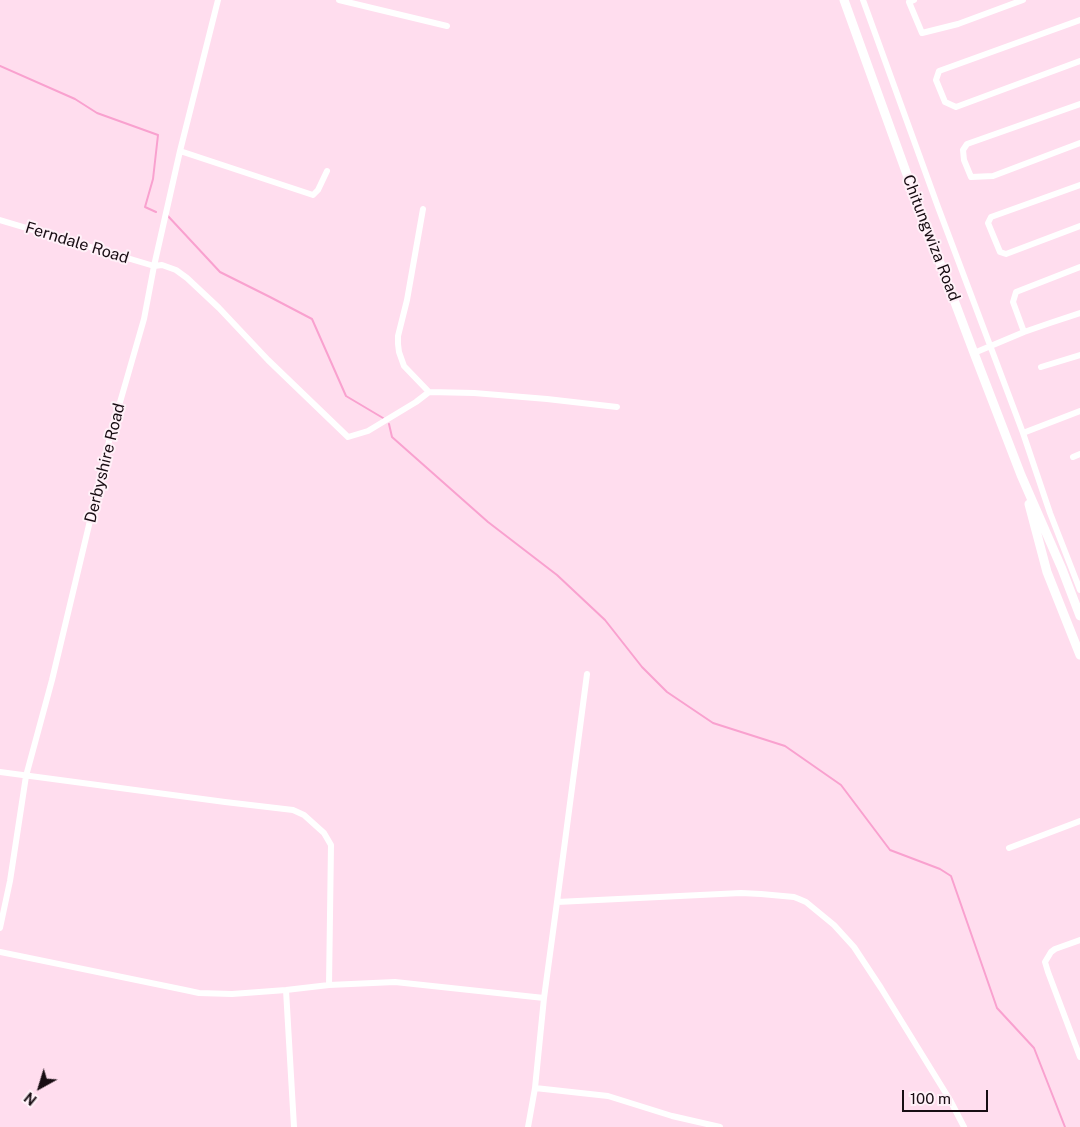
<!DOCTYPE html>
<style>
body{margin:0}
#map{position:relative;width:1080px;height:1127px;overflow:hidden;background:#fde;font-family:"Public Sans",sans-serif}
canvas{display:block}
.north{position:absolute;left:15px;top:1062px;width:50px;height:50px;-webkit-text-stroke:4px #fff1f8;paint-order:stroke;rotate:219deg;font-size:14px;font-weight:700;line-height:20px;text-align:center;color:#180d13}
.north::after{content:'';display:block;margin:auto;width:18px;height:22px;background:#180d13;clip-path:polygon(50% 0,100% 100%,50% 72%,0 100%)}
.scale{position:absolute;left:902px;top:1090px;width:86px;height:22px;box-sizing:border-box;border:2px solid #180d13;border-top:0;padding-left:6px;font-size:15px;line-height:18px;white-space:nowrap;color:#180d13;-webkit-text-stroke:4px #fff1f8;paint-order:stroke}
</style>
<div id="map">
<canvas width="1080" height="1127"></canvas>
<div class="north">N</div>
<div class="scale">100 m</div>
</div>
<script>
const c = document.querySelector('canvas').getContext('2d');
c.lineJoin = 'round';
function shape(rows) {
  const path = new Path2D();
  for (const r of rows) {
    path.moveTo(r[0], r[1]);
    for (let i = 2; i < r.length; i += 2) path.lineTo(r[i], r[i + 1]);
  }
  return path;
}
function strokePath(path, color, width, dash) {
  c.strokeStyle = color;
  c.lineWidth = width;
  c.lineCap = dash ? 'butt' : 'round';
  c.setLineDash(dash || []);
  c.stroke(path);
}
function label(font, color, halo, rows, align = 'center') {
  c.font = font + ' "Public Sans",sans-serif';
  c.lineWidth = 4;
  c.setLineDash([]);
  c.textBaseline = 'middle';
  c.strokeStyle = halo;
  c.fillStyle = color;
  for (const [text, x, y, turn = 0] of rows) {
    c.save();
    c.translate(x, y);
    c.rotate((+turn || 0) * Math.PI / 180);
    c.textAlign = isNaN(turn) ? turn : align;
    if (halo) c.strokeText(text, 0, 0);
    c.fillText(text, 0, 0);
    c.restore();
  }
}
const stream = shape([
 [0,66,75,99,97,113,158,135,153,179,145,207,156,212],
 [167,215,220,272,270,297,312,319,346,396,383,418],
 [389,424,392,437,488,522,557,575,605,620,642,667,667,692,713,723,785,746,841,785,890,850,940,869,951,876,997,1008,1034,1048,1065,1127]
]);
const minor = shape([
 [339,0,447,26],
 [863,0,938,207,1023,433,1050,513,1080,590],
 [914,0,909,2,922,33,958,24,1023,0],
 [1080,20,939,71,936,80,945,102,956,107,1080,61],
 [1080,104,967,144,963,150,964,160,971,177,993,176,1080,143],
 [180,151,313,195,318,190,327,171],
 [1080,185,991,217,988,223,1000,252,1006,254,1080,226],
 [423,209,407,300,398,336,398,344,399,352,404,366,429,392],
 [0,220,154,266,162,265,176,270,187,278,219,308,268,360,348,437,368,431,416,402,429,392,474,393,547,399,617,407],
 [1024,332,1013,302,1016,292,1080,267],
 [974,353,1024,332,1050,323,1080,313],
 [1041,367,1080,355],
 [1023,433,1080,411],
 [1073,457,1080,454],
 [0,772,225,802,293,810,304,815,324,833,331,845,329,985],
 [1009,848,1080,821],
 [557,902,587,674],
 [0,928,10,881,26,776,52,680,110,437,144,319,154,266,180,151,218,0],
 [1080,940,1055,949,1051,952,1045,962,1048,972,1080,1057],
 [0,952,185,990,199,993,232,994,286,990,329,985,395,982,544,998],
 [286,990,294,1127],
 [535,1088,608,1096,672,1116,720,1127],
 [528,1127,535,1088,544,998,557,902,741,893,761,894,794,897,799,899,806,902,834,925,854,947,881,988,950,1100,964,1127]
]);
const major = shape([
 [844,0,914,194,974,353,1021,475,1062,569,1080,616],
 [1029,504,1047,572,1080,655]
]);
const streetNames = [
 ["Chitungwiza Road",931,238,69],
 ["Ferndale Road",77,243,17],
 ["Derbyshire Road",105,463,-76]
];
strokePath(stream, '#f9a1cf', 2);
strokePath(minor, '#fff', 6);
strokePath(major, '#fff', 9);
label('16px', '#180d13', '#fff1f8', streetNames);
</script>
